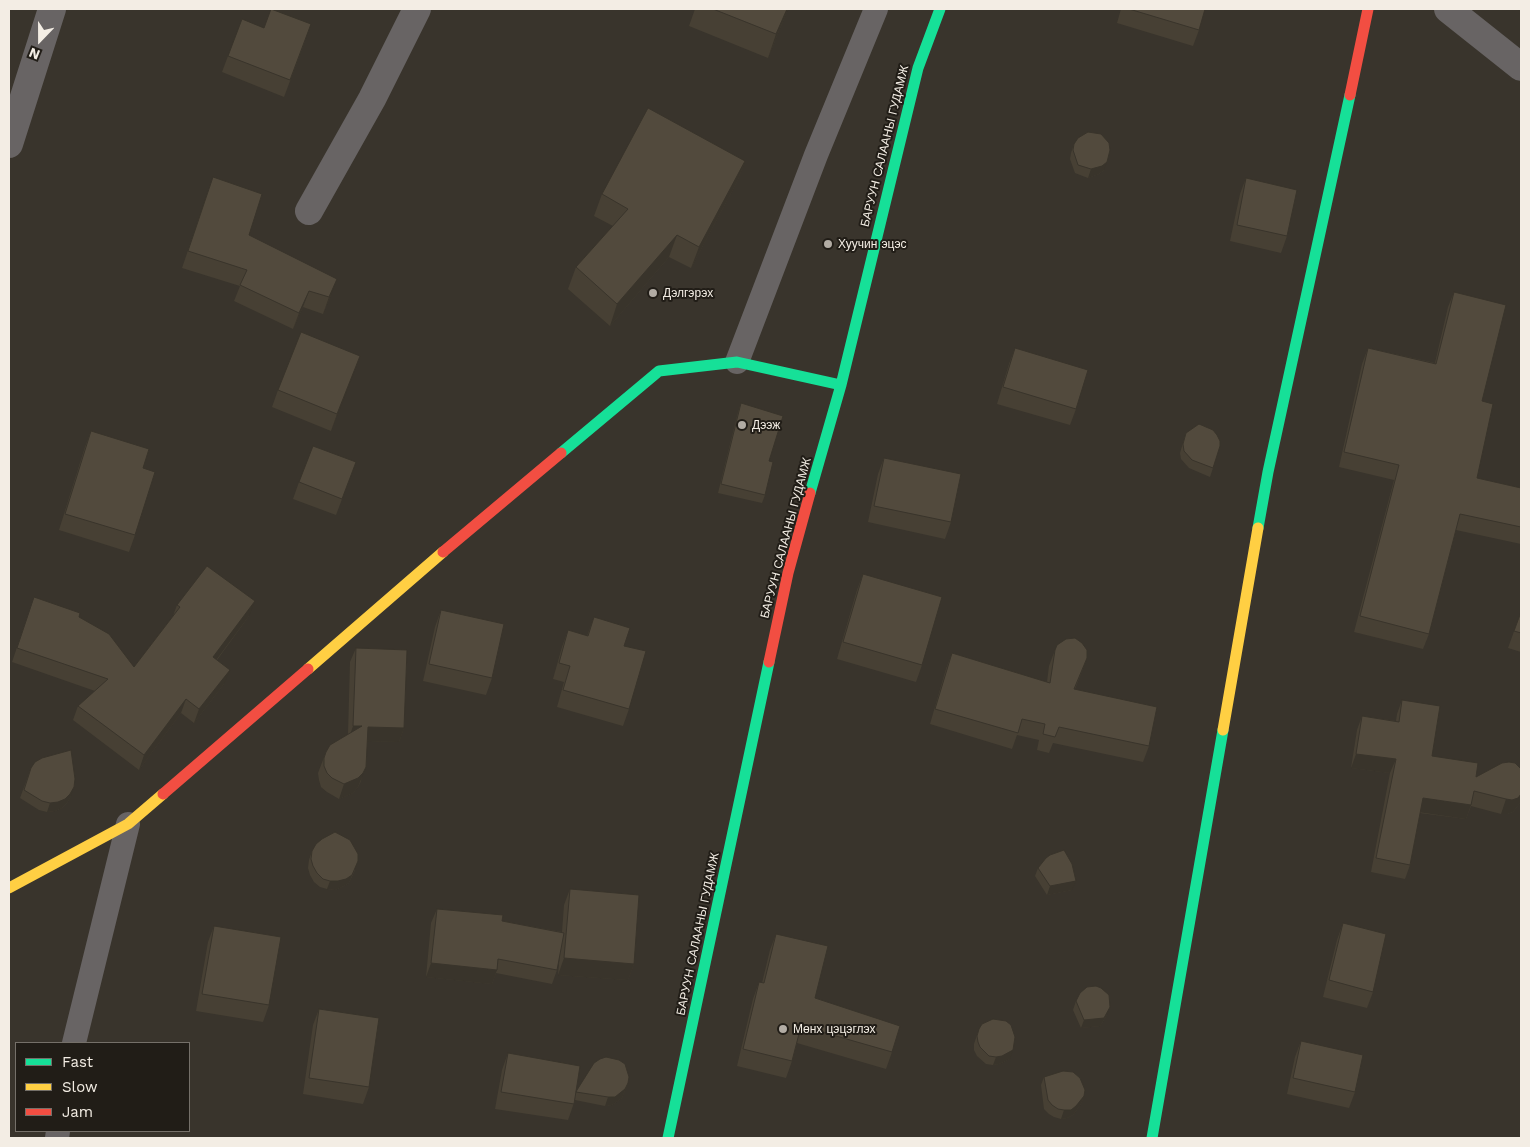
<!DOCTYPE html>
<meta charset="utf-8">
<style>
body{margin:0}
#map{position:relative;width:1530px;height:1147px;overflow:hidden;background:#39342c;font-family:"Work Sans",sans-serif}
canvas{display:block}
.frame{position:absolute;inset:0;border:10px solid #f3ede4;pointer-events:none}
.legend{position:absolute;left:15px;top:1042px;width:175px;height:90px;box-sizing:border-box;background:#211d17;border:1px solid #757069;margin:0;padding:6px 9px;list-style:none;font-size:15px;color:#f3ede4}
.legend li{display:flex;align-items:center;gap:10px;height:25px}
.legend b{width:25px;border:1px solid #757069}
.north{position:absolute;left:15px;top:15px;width:50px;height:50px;-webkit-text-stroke:4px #211d17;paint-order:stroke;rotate:202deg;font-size:14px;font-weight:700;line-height:20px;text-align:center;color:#f3ede4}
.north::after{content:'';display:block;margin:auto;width:18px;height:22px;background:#f3ede4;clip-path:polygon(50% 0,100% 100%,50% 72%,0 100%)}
</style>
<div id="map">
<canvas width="1530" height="1147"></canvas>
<div class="frame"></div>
<ul class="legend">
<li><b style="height:6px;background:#16e098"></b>Fast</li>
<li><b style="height:6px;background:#ffcf43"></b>Slow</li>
<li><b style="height:6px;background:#f24e42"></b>Jam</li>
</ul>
<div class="north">N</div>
</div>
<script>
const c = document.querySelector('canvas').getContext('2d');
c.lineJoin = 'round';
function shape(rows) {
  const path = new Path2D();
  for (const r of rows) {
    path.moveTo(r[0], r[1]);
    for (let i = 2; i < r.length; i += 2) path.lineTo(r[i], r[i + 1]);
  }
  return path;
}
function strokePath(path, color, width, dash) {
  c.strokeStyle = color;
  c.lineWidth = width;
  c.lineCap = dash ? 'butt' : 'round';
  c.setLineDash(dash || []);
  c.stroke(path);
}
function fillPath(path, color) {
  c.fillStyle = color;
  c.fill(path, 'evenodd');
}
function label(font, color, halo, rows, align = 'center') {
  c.font = font + ' "Work Sans",sans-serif';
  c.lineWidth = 4;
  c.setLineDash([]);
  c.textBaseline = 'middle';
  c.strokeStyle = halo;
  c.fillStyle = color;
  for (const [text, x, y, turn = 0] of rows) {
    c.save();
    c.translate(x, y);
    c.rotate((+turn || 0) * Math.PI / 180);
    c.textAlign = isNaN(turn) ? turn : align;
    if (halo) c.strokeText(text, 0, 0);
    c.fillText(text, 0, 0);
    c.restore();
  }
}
const lane = shape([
 [737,362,816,155,876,9],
 [74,1043,128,824],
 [57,1138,58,1131]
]);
const street = shape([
 [1448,9,1521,67],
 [9,144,52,9],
 [309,211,372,99,417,9]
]);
const fast = shape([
 [561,453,659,371,737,362,841,385],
 [810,493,841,385,918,68,940,9],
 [1258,528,1268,472,1350,95],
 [668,1138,769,662],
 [1152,1138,1223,730]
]);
const slow = shape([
 [308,669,443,552],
 [1223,730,1258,528],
 [9,888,128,824,163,794]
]);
const jam = shape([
 [1350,95,1368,9],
 [443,552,561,453],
 [769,662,788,573,810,493],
 [163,794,308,669]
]);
const wall = shape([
 [695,9,788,9,768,58,689,26],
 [1121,9,1205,9,1199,30,1193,46,1117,23],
 [264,28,305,41,284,97,222,72,228,56],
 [1074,144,1104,170,1099,174,1088,178,1075,173,1070,159,1071,153],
 [745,161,737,182,691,268,669,257,610,326,568,289,576,267,613,226,594,216,602,194],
 [213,177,249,235,331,295,323,314,303,307,293,329,234,301,240,286,182,268],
 [1246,178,1287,236,1281,253,1230,241,1240,194],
 [1454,292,1482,401,1477,478,1521,488,1521,544,1456,530,1429,634,1423,649,1354,632,1394,480,1339,467,1362,364,1368,348,1435,363,1448,307],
 [1015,348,1076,409,1070,425,997,404,1009,364],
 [360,356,331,431,272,407,278,390],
 [741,403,769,461,765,495,762,503,718,493,738,412],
 [91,431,143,468,135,535,129,552,59,530,85,447],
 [1186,433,1213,468,1210,477,1189,468,1181,459,1180,453],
 [884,458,951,522,945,539,868,522,878,474],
 [356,462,336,515,293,499,299,482],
 [863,574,922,665,916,682,837,659,857,590],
 [34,597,79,617,134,667,173,616,177,605,249,616,217,660,224,684,194,723,181,713,139,770,73,720,78,706,95,691,12,662],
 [441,610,492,678,486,695,423,681,435,627],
 [1521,612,1521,652,1508,648],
 [594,617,624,646,629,709,623,726,557,707,564,682,553,679,562,647,568,630,587,636],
 [356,648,404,728,399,742,367,741,361,781,358,787,353,793,339,799,327,792,321,787,319,780,318,773,326,752,348,734,350,662],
 [1055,650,1087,658,1075,689,1149,746,1143,762,1053,743,1049,753,1037,750,1039,740,1017,735,1012,749,930,724,946,669,952,653,1047,682,1049,666],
 [1402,700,1432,756,1476,777,1521,769,1521,801,1520,803,1513,812,1507,814,1501,814,1471,806,1466,819,1420,813,1410,865,1405,879,1371,872,1390,773,1351,768,1357,730,1362,716,1396,721,1397,714],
 [31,768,71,796,67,803,62,808,55,811,47,812,39,810,20,798],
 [312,851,355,870,349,883,342,887,335,890,327,889,320,887,314,882,310,875,308,868,309,860],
 [1038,868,1072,890,1047,895,1035,876],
 [570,889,634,964,628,980,558,975,560,953,557,970,552,984,496,973,492,984,426,977,431,923,437,909,502,921,562,932,564,905],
 [1343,923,1373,992,1367,1008,1323,997,1337,940],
 [214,926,269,1005,263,1022,196,1011,208,942],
 [776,934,815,998,892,1052,886,1069,797,1043,792,1061,786,1078,737,1066,753,999,759,982,762,983,770,950],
 [1076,1001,1107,1015,1100,1026,1081,1028,1073,1010],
 [319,1009,369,1087,363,1104,303,1094,313,1025],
 [979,1029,1010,1059,999,1064,993,1065,986,1064,977,1056,974,1050,974,1044],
 [1301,1041,1355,1092,1349,1108,1287,1094,1295,1057],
 [508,1053,577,1090,628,1083,622,1098,612,1105,605,1106,575,1100,568,1120,495,1109,502,1070],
 [1044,1077,1084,1096,1081,1104,1073,1115,1067,1118,1061,1119,1054,1117,1049,1114,1044,1109,1041,1085]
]);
const shadedWall = shape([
 [787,9,788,9,768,58,776,34],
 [745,161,737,182,691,268,699,247],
 [1107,162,1104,170,1099,174,1088,178,1091,169],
 [677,235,669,257,610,326,617,304],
 [337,279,331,295,323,314,329,297],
 [309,291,303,307,293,329,299,313],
 [360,356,354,373,331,431,337,414],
 [255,601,249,616,208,671,213,657],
 [230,670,224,684,194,723,199,709],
 [186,699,181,713,139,770,144,755],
 [353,726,362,726,348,741],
 [368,727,404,728,399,742,363,741],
 [1356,754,1396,759,1390,773,1351,768],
 [366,767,358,787,353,793,339,799,344,784],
 [74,787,71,796,67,803,62,808,55,811,47,812,50,803],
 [1521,794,1520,803,1513,812,1507,814,1501,814,1506,799],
 [1423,798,1471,805,1466,819,1418,812],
 [358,861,349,883,342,887,335,890,327,889,330,881],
 [1076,881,1072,890,1047,895,1050,886],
 [564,958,634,964,628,980,558,975],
 [431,963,497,970,492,984,426,977],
 [1110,1007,1107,1015,1100,1026,1081,1028,1084,1020],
 [1013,1050,1010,1059,999,1064,993,1065,996,1057],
 [628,1083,622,1098,612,1105,605,1106,608,1097],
 [1084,1096,1081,1104,1073,1115,1067,1118,1061,1119,1064,1110]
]);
const building = shape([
 [271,9,311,24,290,80,228,56,242,19,264,28,271,9],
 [713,9,787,9,776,34,713,9],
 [1129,9,1205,9,1199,30,1129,9],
 [648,108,745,161,699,247,677,235,617,304,576,267,628,209,602,194,648,108],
 [1088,132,1101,134,1109,143,1110,150,1107,162,1102,166,1091,169,1078,165,1073,150,1074,144,1078,138,1088,132],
 [213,177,262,194,249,235,337,279,329,297,309,291,299,313,240,285,247,270,188,251,213,177],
 [1246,178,1297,190,1287,236,1237,225,1246,178],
 [1454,292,1506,305,1482,401,1493,404,1477,478,1521,488,1521,527,1460,514,1429,634,1360,616,1399,465,1344,452,1368,348,1436,364,1454,292],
 [301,332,360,356,337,414,278,390,301,332],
 [1015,348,1088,370,1076,409,1003,387,1015,348],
 [741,403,783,416,769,461,773,462,765,495,721,484,741,403],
 [1199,424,1213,430,1217,435,1220,441,1220,446,1213,468,1192,460,1184,451,1183,444,1186,433,1199,424],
 [91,431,149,449,143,468,155,472,135,535,65,514,91,431],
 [313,446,356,462,342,499,299,482,313,446],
 [884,458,961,474,951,522,874,506,884,458],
 [207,566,255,601,213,657,230,670,199,709,186,699,144,755,78,706,108,679,17,648,34,597,80,613,79,617,109,634,134,667,180,607,177,605,207,566],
 [863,574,942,597,922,665,843,642,863,574],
 [441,610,504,624,492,678,429,664,441,610],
 [1521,612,1521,633,1514,631,1521,612],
 [594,617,630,628,624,646,646,651,629,709,563,690,570,666,559,663,568,630,588,636,594,617],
 [1075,638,1082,643,1087,650,1087,658,1074,689,1157,707,1149,746,1059,727,1055,737,1043,734,1045,724,1022,719,1018,733,935,709,952,653,1050,683,1055,650,1057,645,1066,639,1075,638],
 [356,648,407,650,404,728,368,727,366,767,363,773,358,778,344,784,332,778,327,773,324,766,324,758,326,752,330,745,362,726,353,726,356,648],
 [1402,700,1440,706,1432,756,1478,763,1476,777,1502,763,1509,762,1515,763,1521,769,1521,794,1518,798,1512,800,1506,799,1474,791,1471,805,1423,798,1410,865,1376,858,1396,759,1356,754,1362,716,1399,722,1402,700],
 [71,750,75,779,74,787,70,794,65,799,58,802,50,803,42,801,24,790,31,768,35,762,42,758,71,750],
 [335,832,350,840,358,854,358,861,352,875,346,879,338,881,330,881,323,879,317,873,313,866,311,859,312,851,316,844,322,839,335,832],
 [1064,850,1072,864,1076,881,1050,886,1038,868,1046,858,1050,855,1064,850],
 [570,889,639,895,634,964,564,958,570,889],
 [437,909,503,915,502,921,564,933,557,970,498,959,497,970,431,963,437,909],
 [1343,923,1386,934,1373,992,1329,980,1343,923],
 [214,926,281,937,269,1005,202,994,214,926],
 [776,934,828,946,815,998,900,1026,892,1052,801,1026,792,1061,743,1049,759,982,764,983,776,934],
 [1096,986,1101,988,1109,995,1110,1007,1104,1018,1084,1020,1076,1001,1080,993,1087,987,1096,986],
 [319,1009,379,1018,369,1087,309,1078,319,1009],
 [993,1019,1006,1021,1011,1025,1015,1037,1013,1050,1002,1056,996,1057,989,1056,980,1047,978,1042,977,1036,979,1029,982,1024,993,1019],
 [1301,1041,1363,1055,1355,1092,1293,1078,1301,1041],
 [508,1053,580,1066,574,1104,501,1092,508,1053],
 [606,1057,619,1060,625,1064,629,1077,628,1083,625,1089,615,1097,608,1097,576,1092,577,1090,594,1063,600,1059,606,1057],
 [1063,1071,1073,1072,1080,1078,1085,1090,1084,1096,1076,1106,1071,1110,1064,1110,1058,1109,1052,1105,1048,1100,1044,1077,1063,1071]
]);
const markers = [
 [828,244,5,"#b2aca4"],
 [653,293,5,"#b2aca4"],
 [742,425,5,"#b2aca4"],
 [783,1029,5,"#b2aca4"]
];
const streetNames = [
 ["БАРУУН САЛААНЫ ГУДАМЖ",885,146,-76],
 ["БАРУУН САЛААНЫ ГУДАМЖ",786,538,-75],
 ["БАРУУН САЛААНЫ ГУДАМЖ",698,934,-78]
];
const poiNames = [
 ["Хуучин эцэс",838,244],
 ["Дэлгэрэх",663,293],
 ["Дээж",752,425],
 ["Мөнх цэцэглэх",793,1029]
];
strokePath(lane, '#686464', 24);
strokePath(street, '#686464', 28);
strokePath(fast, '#16e098', 11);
strokePath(slow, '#ffcf43', 11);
strokePath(jam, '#f24e42', 11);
fillPath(wall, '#474034');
fillPath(shadedWall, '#39342b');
fillPath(building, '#524a3d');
strokePath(building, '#39342b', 1);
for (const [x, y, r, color] of markers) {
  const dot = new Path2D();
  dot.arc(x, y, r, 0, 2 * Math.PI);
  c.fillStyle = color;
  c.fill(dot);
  strokePath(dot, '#211d17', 2);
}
label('12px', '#f3ede4', '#211d17', streetNames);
label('12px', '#f3ede4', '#211d17', poiNames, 'left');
</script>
